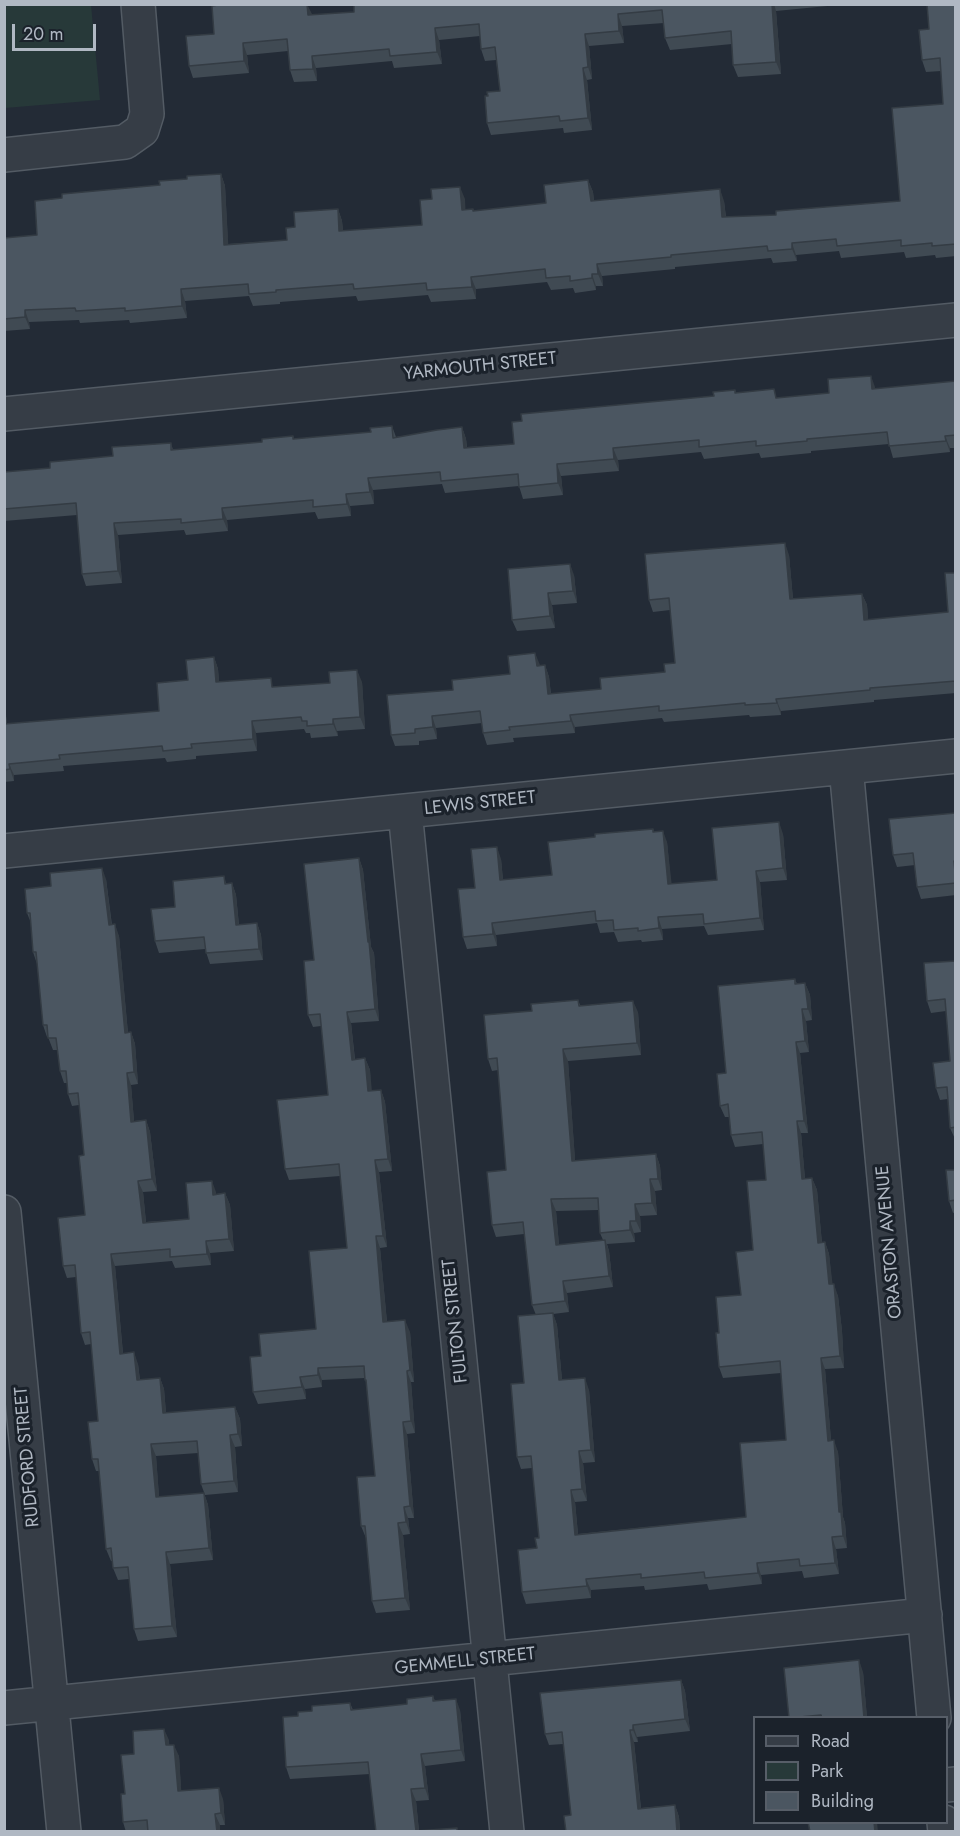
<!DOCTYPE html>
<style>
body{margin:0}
#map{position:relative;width:960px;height:1836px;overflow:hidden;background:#232b36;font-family:Jost,sans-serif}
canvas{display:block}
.frame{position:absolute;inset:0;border:6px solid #b0b8c3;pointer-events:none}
.legend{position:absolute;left:753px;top:1716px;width:195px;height:108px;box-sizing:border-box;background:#1b222b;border:2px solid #575e68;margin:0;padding:8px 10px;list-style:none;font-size:18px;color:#b0b8c3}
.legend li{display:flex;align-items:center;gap:12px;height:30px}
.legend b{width:30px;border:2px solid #575e68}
.scale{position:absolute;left:12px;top:24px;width:84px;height:27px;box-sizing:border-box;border:3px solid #b0b8c3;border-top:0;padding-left:8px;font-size:18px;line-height:21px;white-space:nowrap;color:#b0b8c3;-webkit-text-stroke:4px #1b222b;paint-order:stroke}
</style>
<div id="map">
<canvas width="960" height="1836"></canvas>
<div class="frame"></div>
<ul class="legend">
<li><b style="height:8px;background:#363d46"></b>Road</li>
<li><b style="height:16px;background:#273939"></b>Park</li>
<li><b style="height:16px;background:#4b5661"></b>Building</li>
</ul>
<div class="scale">20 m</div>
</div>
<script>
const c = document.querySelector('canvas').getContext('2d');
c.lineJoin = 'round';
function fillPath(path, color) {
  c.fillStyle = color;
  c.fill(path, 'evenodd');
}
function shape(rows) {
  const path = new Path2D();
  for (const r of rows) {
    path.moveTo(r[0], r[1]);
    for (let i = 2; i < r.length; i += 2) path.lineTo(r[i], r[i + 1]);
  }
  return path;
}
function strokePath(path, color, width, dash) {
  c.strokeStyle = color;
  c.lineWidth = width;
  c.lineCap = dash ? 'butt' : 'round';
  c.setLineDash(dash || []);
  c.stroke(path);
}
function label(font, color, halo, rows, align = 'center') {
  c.font = font + ' Jost,sans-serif';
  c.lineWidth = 6;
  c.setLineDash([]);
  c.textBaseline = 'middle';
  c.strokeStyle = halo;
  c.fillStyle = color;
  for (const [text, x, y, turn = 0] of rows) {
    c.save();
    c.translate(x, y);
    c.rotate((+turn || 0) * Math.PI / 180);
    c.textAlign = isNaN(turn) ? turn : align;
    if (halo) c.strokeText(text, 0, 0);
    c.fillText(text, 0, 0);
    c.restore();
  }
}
const green = shape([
 [5,4,91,5,100,100,5,108]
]);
const minor = shape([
 [4,155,125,142,142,130,147,114,138,4],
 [4,414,956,320],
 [846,767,934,1718],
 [405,811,507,1832],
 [4,851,956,756],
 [4,1212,64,1832],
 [4,1708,925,1615],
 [946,1785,956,1784],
 [944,1822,945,1832]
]);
const wall = shape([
 [354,4,848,4,776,11,781,74,738,77,733,65,732,44,670,50,665,38,664,23,622,26,624,43,589,46,592,79,587,80,592,130,564,133,563,128,491,135,487,123,488,96,500,91,496,60,485,61,481,49,480,36,439,40,442,64,394,68,392,61,316,68,317,81,294,82,290,70,288,51,247,55,249,73,193,78,189,66,214,34,312,15,354,12],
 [956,4,956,256,936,258,935,255,906,258,904,252,841,258,839,251,796,255,797,261,773,263,771,258,675,267,675,269,602,276,603,286,596,286,596,290,575,293,573,288,551,290,547,282,476,289,476,299,431,302,428,295,358,301,356,296,280,302,280,304,253,306,249,296,185,301,187,318,130,323,129,320,80,323,79,320,29,322,30,329,4,331,4,238,37,235,62,198,160,185,187,179,221,174,225,186,228,244,287,240,295,227,338,209,342,221,343,231,422,225,465,199,465,210,473,209,474,211,546,203,588,180,593,192,594,201,724,201,726,217,776,215,900,201,943,104,941,71,926,72,922,60,929,29],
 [956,381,956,448,950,448,950,452,893,458,889,444,811,451,811,453,761,458,759,453,704,459,701,452,618,460,619,471,561,476,563,495,523,499,519,486,445,493,442,484,373,490,374,504,350,506,351,516,318,519,315,512,227,520,228,531,186,535,184,530,118,535,122,583,86,586,82,574,77,515,4,521,4,472,50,468,113,456,171,443,173,450,262,442,293,436,294,439,371,432,392,426,396,437,462,427,466,439,467,447,514,444,714,396,735,390,736,393,778,398],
 [789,555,793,599,862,594,867,605,868,620,948,612,956,573,956,693,874,700,874,702,781,711,781,715,750,717,749,715,664,722,662,718,575,727,575,733,513,738,514,742,487,745,483,733,482,723,436,728,437,739,419,741,419,745,395,746,391,735,453,690,540,665,545,665,549,677,551,694,601,689,665,672,675,663,670,610,653,612,649,600],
 [574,575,577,603,552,605,555,628,517,631,512,620],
 [214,657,218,669,219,682,275,687,362,682,365,729,337,731,338,736,311,738,310,733,306,733,304,729,256,733,257,751,196,756,196,759,167,762,165,758,63,766,64,771,14,775,14,781,4,782,4,701,7,724,159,711,188,680],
 [956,813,956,895,921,899,917,887,915,865,897,867,893,855],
 [653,829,654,832,667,842,671,884,717,880,783,834,787,880,760,882,764,930,708,935,704,926,662,929,663,940,642,942,641,940,618,942,614,932,600,933,597,923,496,935,497,946,467,949,463,937,475,888,501,859,503,880,552,875,595,837],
 [359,858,363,870,371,947,374,953,379,1021,351,1023,355,1059,365,1058,370,1070,371,1091,381,1090,385,1102,392,1171,379,1172,387,1247,380,1248,387,1322,410,1332,414,1382,411,1382,415,1433,407,1434,414,1518,408,1518,410,1534,403,1535,410,1610,376,1613,372,1601,366,1538,361,1526,375,1476,367,1387,365,1378,322,1380,322,1387,305,1389,306,1399,258,1404,253,1392,261,1356,316,1329,347,1248,340,1176,289,1180,285,1169,328,1095,321,1026,313,1027,308,1015,314,960],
 [224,876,226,884,232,883,236,895,239,925,257,923,261,935,263,960,210,964,205,949,159,953,155,941,175,907],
 [106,879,112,925,119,936,128,1033,131,1032,135,1044,138,1084,131,1085,134,1121,146,1120,150,1132,157,1191,143,1192,146,1222,189,1219,216,1192,216,1194,225,1193,230,1205,234,1251,210,1253,211,1265,175,1268,172,1261,115,1266,123,1353,138,1364,140,1380,160,1378,164,1389,166,1413,235,1407,240,1419,242,1446,235,1447,238,1492,205,1495,201,1484,198,1453,156,1456,159,1497,204,1493,208,1505,213,1560,170,1564,177,1637,138,1641,134,1629,129,1579,118,1580,113,1568,112,1561,111,1561,106,1549,100,1471,96,1471,92,1459,98,1421,91,1344,85,1345,81,1333,76,1277,67,1278,63,1266,85,1215,84,1155,79,1105,72,1106,68,1094,67,1083,64,1083,60,1071,58,1050,53,1050,48,1037,47,1037,43,1025,37,964,33,952,31,923,27,913],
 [956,961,956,1139,955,1139,950,1128,948,1099,940,1100,936,1088,950,1061,946,1011,931,1013,927,1001],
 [795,979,797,984,805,983,810,995,812,1020,806,1021,809,1052,800,1053,808,1133,801,1133,805,1179,812,1178,817,1190,822,1243,825,1242,829,1254,832,1284,838,1296,842,1331,844,1368,825,1369,831,1440,838,1452,843,1517,845,1523,847,1548,836,1549,839,1574,804,1578,802,1571,761,1575,762,1584,709,1590,707,1584,645,1590,644,1586,591,1590,591,1598,526,1604,522,1592,539,1538,532,1468,521,1469,517,1457,524,1383,536,1315,532,1305,524,1234,496,1237,492,1225,506,1170,498,1070,492,1071,488,1059,532,1011,578,1000,580,1005,638,1012,641,1055,568,1061,575,1161,656,1154,660,1166,662,1190,655,1191,657,1215,640,1216,641,1232,634,1233,635,1242,607,1244,609,1251,613,1287,567,1293,569,1312,553,1314,557,1325,562,1380,589,1390,595,1462,583,1463,587,1501,575,1502,578,1534,746,1517,786,1440,781,1373,723,1378,719,1367,719,1333,741,1295,753,1250,766,1180,763,1144,735,1147,731,1135,729,1117,725,1117,720,1106,726,1073],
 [599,1210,600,1233,603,1240,559,1245,556,1211],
 [956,1170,956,1212,953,1213,949,1201],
 [863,1672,867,1718,789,1718],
 [681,1680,685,1691,690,1731,637,1737,638,1742,634,1742,641,1808,675,1805,679,1817,680,1832,566,1832,571,1815,563,1744,549,1745,545,1734],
 [433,1696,435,1701,460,1710,465,1761,425,1766,429,1800,416,1801,419,1831,376,1832,370,1774,290,1779,286,1767,298,1716,312,1711,350,1703,353,1710,407,1704],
 [169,1740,169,1745,179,1756,181,1790,223,1799,225,1825,220,1825,220,1832,126,1832,123,1822,125,1794,134,1754]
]);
const shadedWall = shape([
 [307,4,312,14,313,27,308,15],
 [772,4,774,4,776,11,781,74,776,62],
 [618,14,622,26,624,43,619,31],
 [435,28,439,40,442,64,437,52],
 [585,34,589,46,592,79,588,67],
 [243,43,247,55,249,73,244,61],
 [312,56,316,68,317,81,313,69],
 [583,68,587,80,592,130,588,118],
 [221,174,225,186,229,257,224,245],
 [588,180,593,192,595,214,591,201],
 [460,187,465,199,466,222,462,210],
 [720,189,724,201,727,229,722,217],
 [338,209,342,221,344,243,339,231],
 [792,243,796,255,797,261,792,249],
 [597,264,602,276,603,286,598,274],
 [592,274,596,286,596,290,592,278],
 [471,277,476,289,476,299,472,287],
 [181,289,185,301,187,318,182,306],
 [25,310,29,322,30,329,25,317],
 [871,376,875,387,876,401,872,389],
 [462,427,466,439,468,459,464,448],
 [945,436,950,448,950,452,946,441],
 [613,448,618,460,619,471,614,459],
 [557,464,561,476,563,495,558,483],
 [368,478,373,490,374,504,370,492],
 [346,494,350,506,351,516,347,504],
 [222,508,227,520,228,531,223,519],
 [114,523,118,535,122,583,118,571],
 [785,543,789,555,794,611,790,599],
 [570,564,574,575,577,603,573,591],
 [548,593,552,605,555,628,550,616],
 [862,594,867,605,869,632,864,620],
 [535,653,540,665,541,677,537,666],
 [214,657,218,669,220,694,216,682],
 [545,665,549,677,552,706,548,694],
 [357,670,362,682,365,729,360,717],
 [776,699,781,711,781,715,777,703],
 [4,701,5,703,8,736,4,726],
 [570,715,575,727,575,733,571,721],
 [432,716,436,728,437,739,433,727],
 [333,719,337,731,338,736,333,724],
 [252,721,256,733,257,751,253,739],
 [9,764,14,775,14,781,10,769],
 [779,822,783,834,787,880,783,868],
 [663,831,667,842,673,896,668,884],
 [497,847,501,859,504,892,500,880],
 [359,858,363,870,371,947,374,953,379,1021,375,1009],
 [102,868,106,879,113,937,109,925],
 [756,871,760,882,764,930,760,918],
 [232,883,236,895,240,937,236,925],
 [658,917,662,929,663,940,659,928],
 [257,923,261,935,263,960,259,949],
 [492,923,496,935,497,946,493,934],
 [115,924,119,936,129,1045,125,1033],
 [805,983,810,995,812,1020,808,1009],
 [633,1001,638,1012,641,1055,637,1043],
 [802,1009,806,1021,809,1052,805,1041],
 [347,1012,351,1023,356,1072,352,1060],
 [131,1032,135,1044,138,1084,134,1072],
 [796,1042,800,1053,808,1133,804,1121],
 [563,1049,568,1061,576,1173,572,1161],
 [365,1058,370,1070,373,1103,368,1091],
 [127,1073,131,1085,135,1133,131,1122],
 [381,1090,385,1102,392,1171,388,1159],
 [146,1120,150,1132,157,1191,152,1179],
 [797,1121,801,1133,806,1191,802,1179],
 [656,1154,660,1166,662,1190,658,1179],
 [375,1160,379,1172,387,1247,383,1236],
 [812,1178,817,1190,823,1255,818,1243],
 [650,1179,655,1191,657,1215,652,1203],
 [138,1181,143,1192,147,1234,143,1223],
 [212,1181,216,1192,217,1206,213,1195],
 [225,1193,230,1205,234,1251,229,1239],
 [551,1199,556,1211,560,1257,556,1245],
 [635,1204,640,1216,641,1232,636,1221],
 [630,1221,634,1233,635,1242,630,1230],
 [376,1236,380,1248,388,1334,383,1322],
 [605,1240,609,1251,613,1287,609,1276],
 [206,1241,210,1253,211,1265,207,1254],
 [825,1242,829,1254,834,1296,829,1284],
 [111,1254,115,1266,124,1366,120,1354],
 [563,1281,567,1293,569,1312,565,1301],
 [834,1284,838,1296,842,1331,844,1368,840,1356],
 [553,1313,557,1325,563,1392,559,1380],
 [405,1320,410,1332,414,1382,410,1370],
 [134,1352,138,1364,141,1392,137,1380],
 [821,1358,825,1369,832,1452,828,1441],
 [318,1368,322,1380,322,1387,318,1375],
 [407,1371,411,1382,415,1433,411,1421],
 [300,1377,305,1389,306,1399,302,1387],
 [160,1378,164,1389,167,1425,163,1413],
 [585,1378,589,1390,595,1462,591,1450],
 [235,1407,240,1419,242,1446,238,1434],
 [403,1422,407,1434,414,1518,410,1506],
 [230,1435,235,1447,238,1492,234,1481],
 [834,1440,838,1452,843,1517,845,1523,847,1548,843,1536,839,1512],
 [151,1444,156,1456,160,1509,156,1497],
 [579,1451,583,1463,587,1501,582,1489],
 [571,1490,575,1502,579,1546,575,1535],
 [204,1493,208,1505,213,1560,209,1548],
 [404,1507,408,1518,410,1534,406,1522],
 [398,1523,403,1535,410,1610,405,1598],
 [832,1537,836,1549,839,1574,835,1563],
 [166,1552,170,1564,177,1637,172,1626],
 [757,1563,761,1575,762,1584,758,1573],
 [586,1579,591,1590,591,1598,587,1586],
 [859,1660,863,1672,867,1718,864,1718],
 [681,1680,685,1691,690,1731,685,1719],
 [456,1699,460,1710,465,1761,461,1750],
 [633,1725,637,1737,638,1742,633,1730],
 [164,1729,169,1740,170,1757,166,1745],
 [630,1730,634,1742,642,1820,638,1809],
 [174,1745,179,1756,182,1802,178,1791],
 [421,1754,425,1766,429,1800,425,1788],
 [219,1788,223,1799,225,1825,221,1813],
 [411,1789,416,1801,419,1832,416,1831],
 [675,1805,679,1817,680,1832,677,1832],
 [215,1814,220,1825,220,1832,217,1832],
 [874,1822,877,1822,878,1832,875,1832]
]);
const building = shape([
 [224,4,307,4,308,15,354,12,354,4,772,4,776,62,733,65,731,31,665,38,662,10,618,14,619,31,585,34,588,67,583,68,588,118,560,121,559,116,487,123,485,96,488,96,487,92,500,91,495,47,481,49,479,24,435,28,437,52,390,56,389,49,312,56,313,69,290,70,287,39,243,43,244,61,189,66,186,36,214,34,212,6,224,4],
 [927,4,956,4,956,244,932,246,932,243,901,246,901,240,837,246,836,239,792,243,792,249,768,251,767,246,671,255,671,257,597,264,598,274,592,274,592,278,570,281,570,276,546,278,545,269,471,277,472,287,427,290,426,283,354,289,353,284,276,290,276,292,249,294,248,284,181,289,182,306,125,311,125,308,76,311,75,308,25,310,25,317,4,319,4,238,37,235,35,201,62,198,62,194,160,185,159,181,187,179,187,176,221,174,224,245,287,240,286,228,295,227,294,212,338,209,339,231,422,225,420,200,432,199,431,189,460,187,462,210,473,209,473,211,546,203,544,185,588,180,591,201,720,189,722,217,776,215,776,211,900,201,892,108,943,104,940,58,922,60,919,30,929,29,927,4],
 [871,376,872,389,956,381,956,435,945,436,946,441,889,446,887,432,807,439,807,441,756,446,756,441,699,447,699,440,613,448,614,459,557,464,558,483,519,487,518,474,441,481,440,472,368,478,370,492,346,494,347,504,313,507,313,500,222,508,223,519,181,523,181,519,114,523,118,571,82,574,76,503,4,509,4,472,50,468,50,462,113,456,112,447,171,443,171,450,262,442,262,439,293,436,293,439,371,432,370,428,392,426,393,438,437,430,462,427,464,448,514,444,512,422,522,421,521,414,714,396,713,392,735,390,735,393,774,389,776,398,829,393,828,379,871,376],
 [785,543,790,599,862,594,864,620,948,612,945,573,956,573,956,681,870,688,870,690,776,699,777,703,745,705,745,703,659,711,659,706,570,715,571,721,509,727,510,730,483,733,480,711,432,716,433,727,415,729,415,733,391,735,387,695,453,690,452,680,510,674,508,656,535,653,537,666,545,665,548,694,601,689,600,678,665,672,664,664,675,663,669,598,649,600,645,554,785,543],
 [570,564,573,591,548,593,550,616,512,620,508,569,570,564],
 [214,657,216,682,271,678,272,687,330,683,329,672,357,670,360,717,333,719,333,724,307,726,307,721,302,721,301,717,252,721,253,739,191,744,192,748,163,751,162,746,59,755,60,759,9,764,10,769,4,770,4,724,159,711,157,683,188,680,186,660,214,657],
 [956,813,956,861,954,861,956,883,917,887,913,853,893,855,889,819,956,813],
 [779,822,783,868,756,871,760,918,704,924,703,914,658,917,659,928,638,931,638,928,614,930,613,920,596,921,595,911,492,923,493,934,463,937,458,889,475,888,471,849,497,847,500,880,552,875,548,842,595,837,595,834,653,829,653,832,663,831,668,884,717,880,712,828,779,822],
 [359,858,368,942,369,941,375,1009,347,1012,352,1060,365,1058,368,1091,381,1090,388,1159,375,1160,383,1236,376,1236,383,1322,405,1320,410,1370,407,1371,411,1421,403,1422,410,1506,404,1507,406,1522,398,1523,405,1598,372,1601,365,1526,361,1526,357,1477,375,1476,366,1380,365,1380,364,1366,318,1368,318,1375,300,1377,302,1387,253,1392,250,1357,261,1356,259,1334,316,1329,309,1251,347,1248,339,1164,285,1169,277,1100,328,1095,320,1014,308,1015,304,961,314,960,304,864,359,858],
 [102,868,109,925,115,924,125,1033,131,1032,134,1072,127,1073,131,1122,146,1120,152,1179,138,1181,143,1223,189,1219,186,1183,212,1181,213,1195,225,1193,229,1239,206,1241,207,1254,170,1257,170,1249,111,1254,120,1354,134,1352,137,1380,160,1378,163,1413,235,1407,238,1434,230,1435,234,1481,201,1484,197,1441,151,1444,156,1497,204,1493,209,1548,166,1552,172,1626,134,1629,128,1567,113,1568,111,1548,106,1549,98,1459,92,1459,88,1422,98,1421,90,1332,81,1333,75,1265,63,1266,58,1218,85,1215,79,1156,84,1155,78,1093,68,1094,66,1071,60,1071,56,1038,48,1038,47,1025,43,1025,36,952,33,952,30,913,27,913,25,889,51,886,50,873,102,868],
 [224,876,225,884,232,883,236,925,257,923,259,949,206,953,204,937,155,941,151,909,175,907,173,881,224,876],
 [956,961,956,1127,950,1128,947,1087,936,1088,933,1063,950,1061,945,999,927,1001,924,963,956,961],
 [795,979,795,984,805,983,808,1009,802,1009,805,1041,796,1042,804,1121,797,1121,802,1179,812,1178,818,1243,825,1242,829,1284,834,1284,837,1319,840,1356,821,1358,828,1441,834,1440,839,1512,841,1512,843,1536,832,1537,835,1563,800,1566,799,1559,757,1563,758,1573,705,1578,704,1572,641,1578,641,1574,586,1579,587,1586,522,1592,518,1550,537,1548,535,1538,539,1538,531,1456,517,1457,511,1384,524,1383,518,1316,553,1313,559,1380,585,1378,591,1450,579,1451,582,1489,571,1490,575,1535,746,1517,740,1443,786,1440,780,1361,719,1367,716,1333,719,1333,716,1297,741,1295,736,1252,753,1250,747,1181,766,1180,762,1132,731,1135,728,1104,720,1106,717,1074,726,1073,718,986,795,979],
 [578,1000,579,1006,633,1001,637,1043,563,1049,572,1161,656,1154,658,1179,650,1179,652,1203,635,1204,636,1221,630,1221,630,1230,600,1233,598,1198,551,1199,556,1245,605,1240,609,1276,563,1281,565,1301,532,1305,523,1222,492,1225,487,1172,506,1170,497,1058,488,1059,484,1015,532,1011,531,1004,578,1000],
 [946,1170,956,1170,956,1200,949,1201,946,1170],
 [859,1660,864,1718,822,1718,821,1715,789,1718,784,1668,859,1660],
 [681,1680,685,1719,633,1725,633,1730,630,1730,638,1809,675,1805,677,1832,566,1832,564,1816,571,1815,562,1732,545,1734,540,1693,681,1680],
 [433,1696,433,1701,456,1699,461,1750,421,1754,425,1788,411,1789,416,1831,457,1828,457,1832,376,1832,368,1762,286,1767,283,1717,298,1716,298,1712,312,1711,312,1706,350,1703,351,1710,407,1704,407,1699,433,1696],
 [164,1729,166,1745,174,1745,178,1791,219,1788,221,1813,215,1814,217,1832,148,1832,147,1820,123,1822,121,1794,125,1794,121,1755,134,1754,133,1731,164,1729],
 [808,1822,874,1822,875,1832,810,1832,808,1822]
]);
const streetNames = [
 ["YARMOUTH STREET",480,367,-6],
 ["LEWIS STREET",480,804,-6],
 ["ORASTON AVENUE",890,1242,-95],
 ["FULTON STREET",456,1321,-96],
 ["RUDFORD STREET",28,1457,-95],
 ["GEMMELL STREET",465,1662,-6]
];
fillPath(green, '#273939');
strokePath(minor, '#535b64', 36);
strokePath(minor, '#363d46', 33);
fillPath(wall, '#404a53');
fillPath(shadedWall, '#343c44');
fillPath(building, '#4b5661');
strokePath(building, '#343c44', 1.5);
label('18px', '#b0b8c3', '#1b222b', streetNames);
</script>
